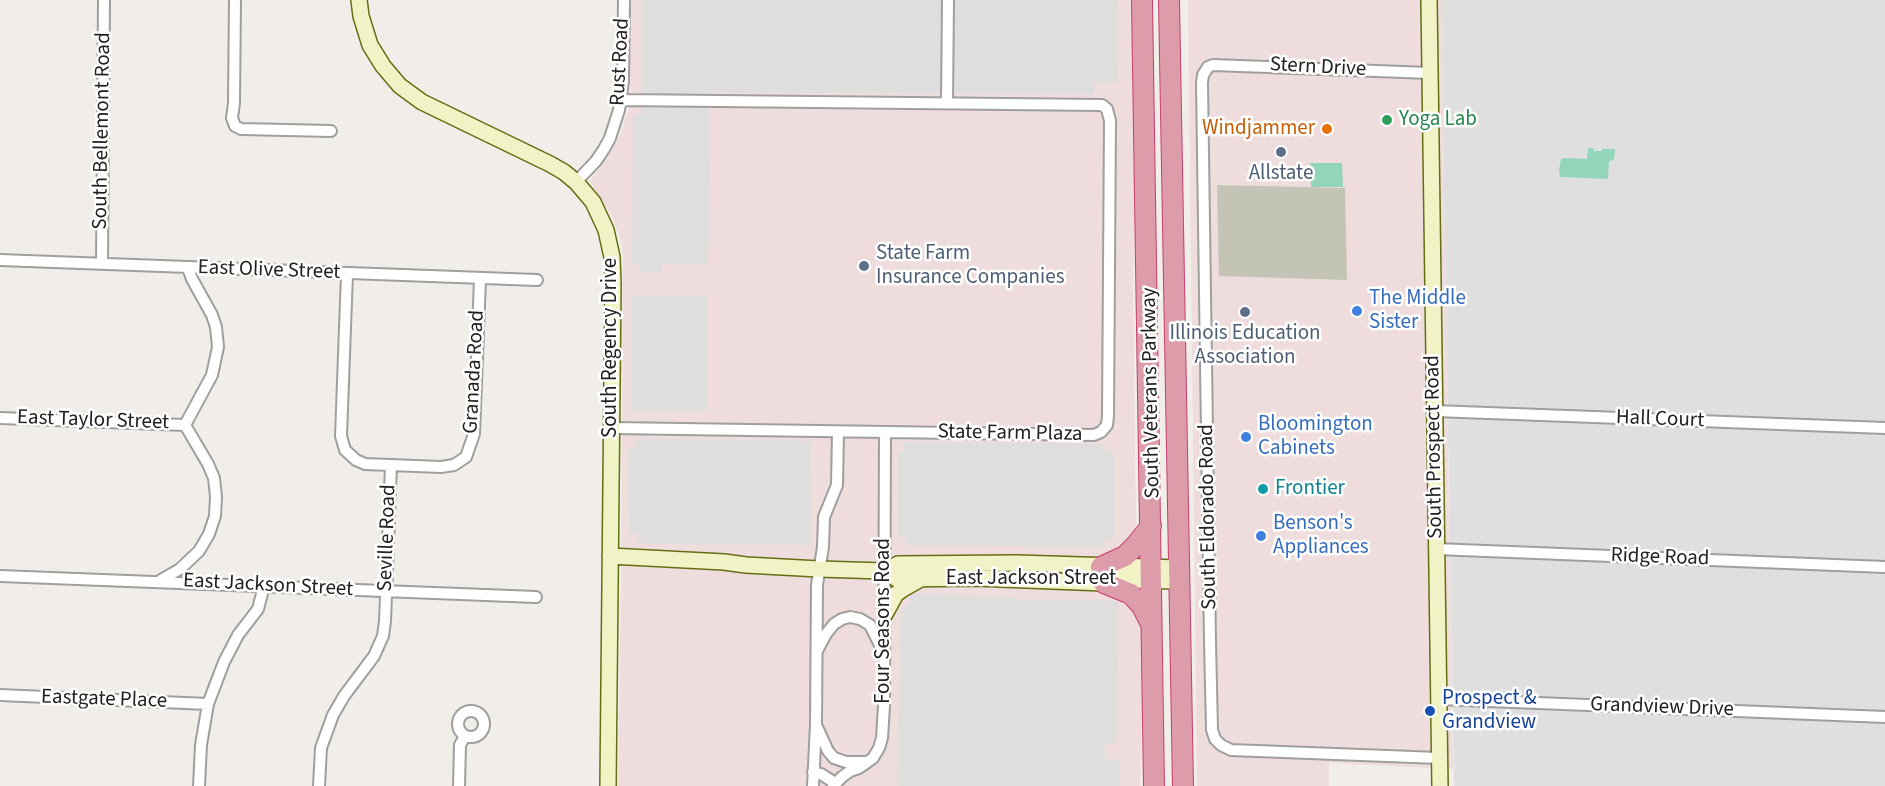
<!DOCTYPE html>
<style>
body{margin:0}
canvas{display:block;background:#f1eeea}
</style>
<canvas width="1885" height="786"></canvas>
<script>
const c = document.querySelector('canvas').getContext('2d');
c.lineJoin = 'round';
function fillPath(path, color) {
  c.fillStyle = color;
  c.fill(path, 'evenodd');
}
function shape(rows) {
  const path = new Path2D();
  for (const r of rows) {
    if (r.length === 3) {
      path.moveTo(r[0] + r[2], r[1]);
      path.arc(r[0], r[1], r[2], 0, 2 * Math.PI);
      continue;
    }
    path.moveTo(r[0], r[1]);
    for (let i = 2; i < r.length; i += 2) path.lineTo(r[i], r[i + 1]);
  }
  return path;
}
function strokePath(path, color, width, dash) {
  c.strokeStyle = color;
  c.lineWidth = width;
  c.lineCap = dash ? 'butt' : 'round';
  c.setLineDash(dash || []);
  c.stroke(path);
}
function label(font, color, halo, rows, align = 'center') {
  c.font = font + ' "Source Sans 3",sans-serif';
  c.lineWidth = 5;
  c.setLineDash([]);
  c.textBaseline = 'middle';
  c.strokeStyle = halo;
  c.fillStyle = color;
  for (const [text, x, y, turn = 0] of rows) {
    c.save();
    c.translate(x, y);
    c.rotate((+turn || 0) * Math.PI / 180);
    c.textAlign = isNaN(turn) ? turn : align;
    if (halo) c.strokeText(text, 0, 0);
    c.fillText(text, 0, 0);
    c.restore();
  }
}
const residential = shape([
 [1441,0,1885,0,1885,786,1454,786]
]);
const commercial = shape([
 [630,0,1133,0,1136,186,1133,278,1136,526,1143,661,1140,786,618,786,621,579,623,261,622,244,612,217,590,181,608,157,621,133,629,108],
 [1188,0,1441,0,1453,769,1329,763,1329,786,1197,786]
]);
const construction = shape([
 [1217,185,1345,188,1347,280,1219,276]
]);
const pitch = shape([
 [1588,148,1593,148,1594,151,1602,151,1602,149,1615,149,1614,160,1609,161,1608,179,1560,177,1559,170,1561,159,1564,158,1587,159],
 [1310,163,1342,163,1343,187,1311,187]
]);
const parking = shape([
 [641,0,1118,0,1117,83,1094,83,1094,94,710,92,708,264,662,264,662,272,640,272,639,264,632,264,633,115,641,115],
 [631,296,708,296,707,412,631,412],
 [636,439,811,441,810,545,637,543,637,534,629,534,630,448,636,447],
 [904,442,1106,444,1106,452,1114,452,1114,539,1106,539,1105,547,906,545,906,537,898,536,898,452,904,452],
 [910,594,1007,597,1023,600,1118,601,1116,744,1105,744,1105,759,1120,760,1120,786,897,786,902,606,910,606]
]);
const street = shape([
 [235,0,234,103,232,118,235,126,241,129,331,131],
 [1430,73,1213,65,1208,67,1203,75,1202,83,1210,642,1212,730,1215,739,1221,745,1231,750,1439,758],
 [947,102,948,0],
 [576,182,596,161,604,149,610,138,619,110,623,81,624,0],
 [0,260,537,280],
 [102,263,104,0],
 [347,274,341,436,345,450,356,460,365,464,441,467,454,465,466,457,474,434,480,279],
 [1435,411,1885,428],
 [0,418,185,425],
 [185,425,212,375,218,347,216,327,212,315,192,279,188,268],
 [612,428,1094,435,1101,432,1107,425,1108,416,1110,121,1107,109,1102,105,622,100],
 [1436,549,1885,567],
 [0,576,536,597],
 [161,580,180,569,199,551,209,534,215,516,216,497,214,478,208,464,185,425],
 [817,651,826,634,834,624,842,619,850,617,860,619,870,625,882,649],
 [0,695,208,704],
 [1439,699,1885,717],
 [471,724,13],
 [817,727,828,751,834,758,846,762,866,762],
 [813,772,821,774,835,783],
 [199,786,201,745,208,704,224,662,238,635,258,609,264,586],
 [319,786,321,748,333,715,344,696,374,656,383,636,385,621,391,465],
 [459,786,460,745,465,736],
 [813,786,816,724,817,585,823,547,824,517,837,485,838,432],
 [833,786,842,777,850,771,859,768,873,758,879,748,882,738,884,706,885,433]
]);
const secondary = shape([
 [359,0,361,16,370,45,383,66,400,86,422,102,550,164,564,172,576,182,593,202,606,230,612,257,613,284,608,786],
 [1429,0,1440,786],
 [610,556,724,562,746,565,819,569,884,571,897,579,975,578,1104,583,1123,580,1180,581],
 [884,571,898,564,1017,563,1179,568],
 [885,614,896,594,903,589,919,580]
]);
const highway = shape([
 [1142,0,1154,786],
 [1169,0,1183,786],
 [1101,567,1125,556,1136,545,1151,526],
 [1104,583,1131,594,1142,606,1151,624]
]);
const markers = [
 [1387,120,6,"#2e9e5b"],
 [1327,129,6,"#e8710a"],
 [1281,152,6,"#5c6f8a"],
 [864,266,6,"#5c6f8a"],
 [1357,311,6,"#3f7fe0"],
 [1245,312,6,"#5c6f8a"],
 [1246,437,6,"#3f7fe0"],
 [1263,489,6,"#0f9aa8"],
 [1261,536,6,"#3f7fe0"],
 [1430,711,6,"#1a4fb4"]
];
const streetNames = [
 ["Rust Road",621,62,-87],
 ["Stern Drive",1318,68,3],
 ["South Bellemont Road",103,131,-89],
 ["East Olive Street",269,271,2],
 ["South Regency Drive",611,348,-90],
 ["Granada Road",475,372,-87],
 ["South Veterans Parkway",1152,393,-91],
 ["Hall Court",1660,420,2],
 ["East Taylor Street",93,421,2],
 ["State Farm Plaza",1010,434,1],
 ["South Prospect Road",1435,447,-91],
 ["South Eldorado Road",1209,517,-91],
 ["Seville Road",388,538,-88],
 ["Ridge Road",1660,558,2],
 ["East Jackson Street",1031,579],
 ["East Jackson Street",268,586,3],
 ["Four Seasons Road",884,621,-90],
 ["Eastgate Place",104,700,2],
 ["Grandview Drive",1662,708,2]
];
const leisureNames = [
 ["Yoga Lab",1399,120]
];
const foodNames = [
 ["Windjammer",1315,129]
];
const serviceNames = [
 ["Allstate",1281,174],
 ["State Farm",876,254,"left"],
 ["Insurance Companies",876,278,"left"],
 ["Illinois Education",1245,334],
 ["Association",1245,358]
];
const shopNames = [
 ["The Middle",1369,299],
 ["Sister",1369,323],
 ["Bloomington",1258,425],
 ["Cabinets",1258,449],
 ["Benson's",1273,524],
 ["Appliances",1273,548]
];
const cultureNames = [
 ["Frontier",1275,489]
];
const transitNames = [
 ["Prospect &",1442,699],
 ["Grandview",1442,723]
];
fillPath(residential, '#e0dfdf');
fillPath(commercial, '#efdcdc');
fillPath(construction, '#c4c4b6');
fillPath(pitch, '#92d5ba');
fillPath(parking, '#dedede');
strokePath(street, '#9f9f9f', 14);
strokePath(secondary, '#656e14', 18);
strokePath(highway, '#c63f6f', 22);
strokePath(street, '#fff', 10);
strokePath(secondary, '#f1f3c6', 15);
strokePath(highway, '#dd9ca9', 20);
for (const [x, y, r, color] of markers) {
  const dot = new Path2D();
  dot.arc(x, y, r, 0, 2 * Math.PI);
  c.fillStyle = color;
  c.fill(dot);
  strokePath(dot, '#fff', 2);
}
label('21px', '#222', '#fff', streetNames);
label('21px', '#27864d', '#fff', leisureNames, 'left');
label('21px', '#c56008', '#fff', foodNames, 'right');
label('21px', '#4e5e75', '#fff', serviceNames);
label('21px', '#366cbe', '#fff', shopNames, 'left');
label('21px', '#0d838f', '#fff', cultureNames, 'left');
label('21px', '#164399', '#fff', transitNames, 'left');
</script>
